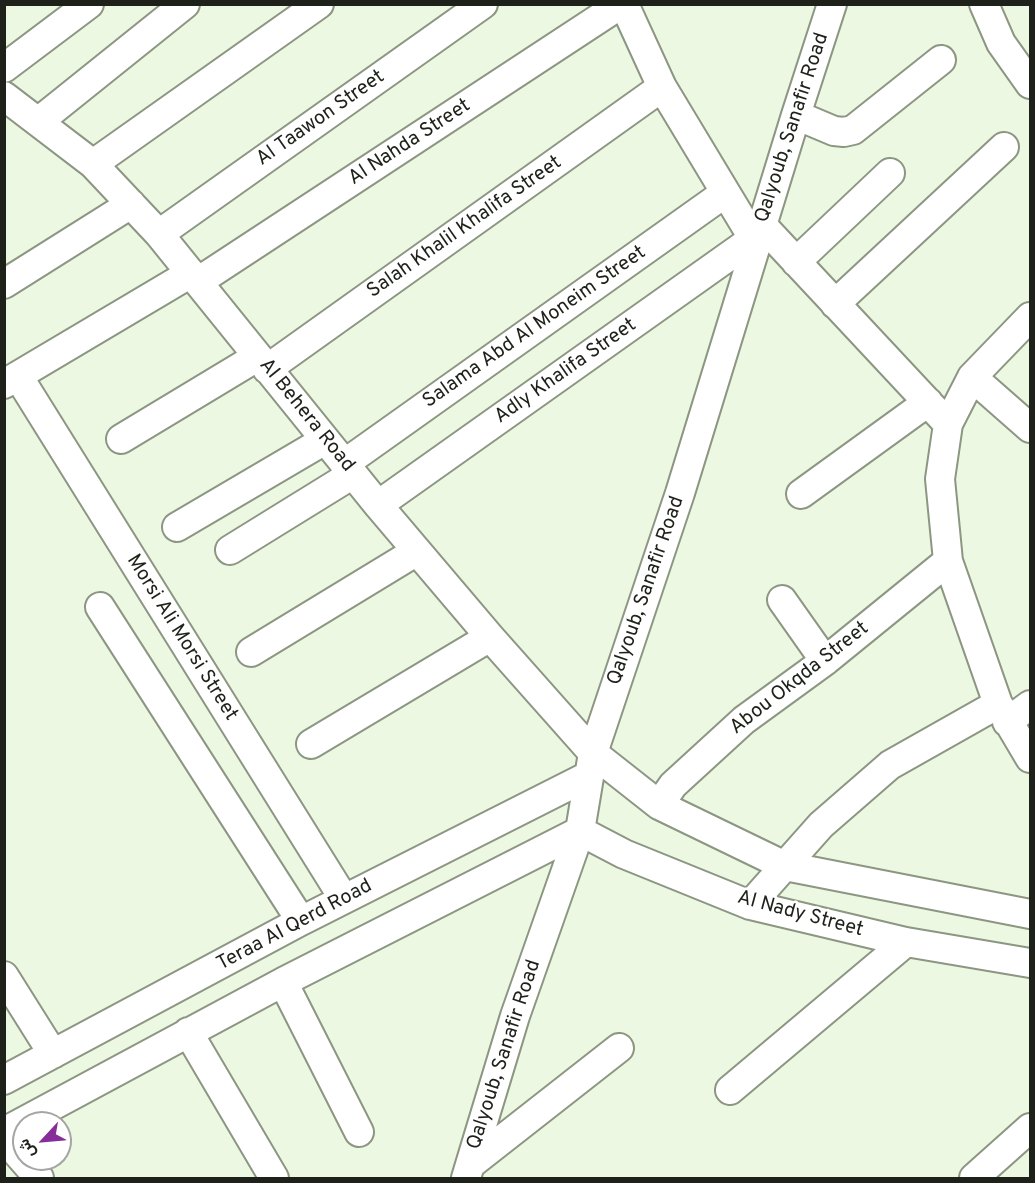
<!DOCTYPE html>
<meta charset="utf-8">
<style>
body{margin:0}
#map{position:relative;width:1035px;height:1183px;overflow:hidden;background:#edf8e2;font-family:Overpass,Vazirmatn,sans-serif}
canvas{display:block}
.frame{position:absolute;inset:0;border:6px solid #1d2119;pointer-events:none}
.north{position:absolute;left:12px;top:1111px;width:60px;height:60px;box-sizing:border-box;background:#fff;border:2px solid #a5a6a3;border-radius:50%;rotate:244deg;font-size:16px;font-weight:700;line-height:24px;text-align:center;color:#1d2119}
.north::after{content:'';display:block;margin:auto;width:21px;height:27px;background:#872d99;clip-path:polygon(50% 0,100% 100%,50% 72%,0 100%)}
</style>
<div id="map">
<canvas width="1035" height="1183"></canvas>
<div class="frame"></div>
<div class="north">ش</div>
</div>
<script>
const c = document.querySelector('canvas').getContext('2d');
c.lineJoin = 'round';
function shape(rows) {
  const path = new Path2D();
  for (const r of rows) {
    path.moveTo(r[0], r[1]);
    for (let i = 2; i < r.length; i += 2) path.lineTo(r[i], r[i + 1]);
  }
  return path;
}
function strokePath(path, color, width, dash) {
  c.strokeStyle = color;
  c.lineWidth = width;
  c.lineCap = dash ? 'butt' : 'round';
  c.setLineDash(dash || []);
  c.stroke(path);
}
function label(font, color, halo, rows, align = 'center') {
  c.font = font + ' Overpass,sans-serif';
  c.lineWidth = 5;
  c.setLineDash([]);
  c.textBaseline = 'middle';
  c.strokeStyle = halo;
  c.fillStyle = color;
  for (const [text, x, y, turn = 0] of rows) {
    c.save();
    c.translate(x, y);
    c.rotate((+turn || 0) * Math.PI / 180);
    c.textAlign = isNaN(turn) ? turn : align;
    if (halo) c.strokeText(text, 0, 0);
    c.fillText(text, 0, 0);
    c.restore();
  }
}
const minor = shape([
 [624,4,662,87,756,243],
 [984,4,1001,43,1030,84],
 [4,68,89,4],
 [4,96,93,164,159,234,378,505,490,637,593,753,659,805,785,866,1030,914],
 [796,115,834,131,844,132,853,130,941,60],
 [38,122,185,4],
 [93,164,319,4],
 [762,225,948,424],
 [159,234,483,4],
 [796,262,890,173],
 [199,281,621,4],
 [4,284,131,204],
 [835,304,1004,147],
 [1030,317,972,377,948,424,940,479,948,561,998,704,1030,758],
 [267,369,662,87],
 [18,376,344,899],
 [972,377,1030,428],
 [4,384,191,273],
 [121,439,257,357],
 [344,464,725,193],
 [801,494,928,402],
 [378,505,753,239],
 [177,527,325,440],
 [230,550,353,474],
 [782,600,825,661],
 [100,607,301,921],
 [251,652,417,551],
 [1007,722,1030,705],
 [311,744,490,637],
 [659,805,673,785,744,720,825,661,948,561],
 [750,905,821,825,890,765,998,704],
 [4,976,53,1054],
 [283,982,359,1132],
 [188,1032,274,1178],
 [4,1080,301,921,588,776],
 [730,1090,906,942],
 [4,1132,283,982,580,831,624,854,750,905,906,942,1030,963],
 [4,1138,39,1178],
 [471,1164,619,1048],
 [466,1178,515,1016,580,831,593,753,680,493,796,115,832,4],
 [974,1178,1030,1128]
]);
const streetNames = [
 ["Al Taawon Street",321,119,-35],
 ["Qalyoub, Sanafir Road",793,128,-72],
 ["Al Nahda Street",410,143,-33],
 ["Salah Khalil Khalifa Street",465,228,-35],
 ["Salama Abd Al Moneim Street",535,328,-35],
 ["Adly Khalifa Street",566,372,-35],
 ["Al Behera Road",306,416,51],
 ["Qalyoub, Sanafir Road",647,591,-71],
 ["Morsi Ali Morsi Street",181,638,58],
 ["Abou Okqda Street",800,679,-38],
 ["Al Nady Street",800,915,15],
 ["Teraa Al Qerd Road",295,926,-28],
 ["Qalyoub, Sanafir Road",505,1055,-72]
];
strokePath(minor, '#8c9682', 32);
strokePath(minor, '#fff', 28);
label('20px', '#1d2119', '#fff', streetNames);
</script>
